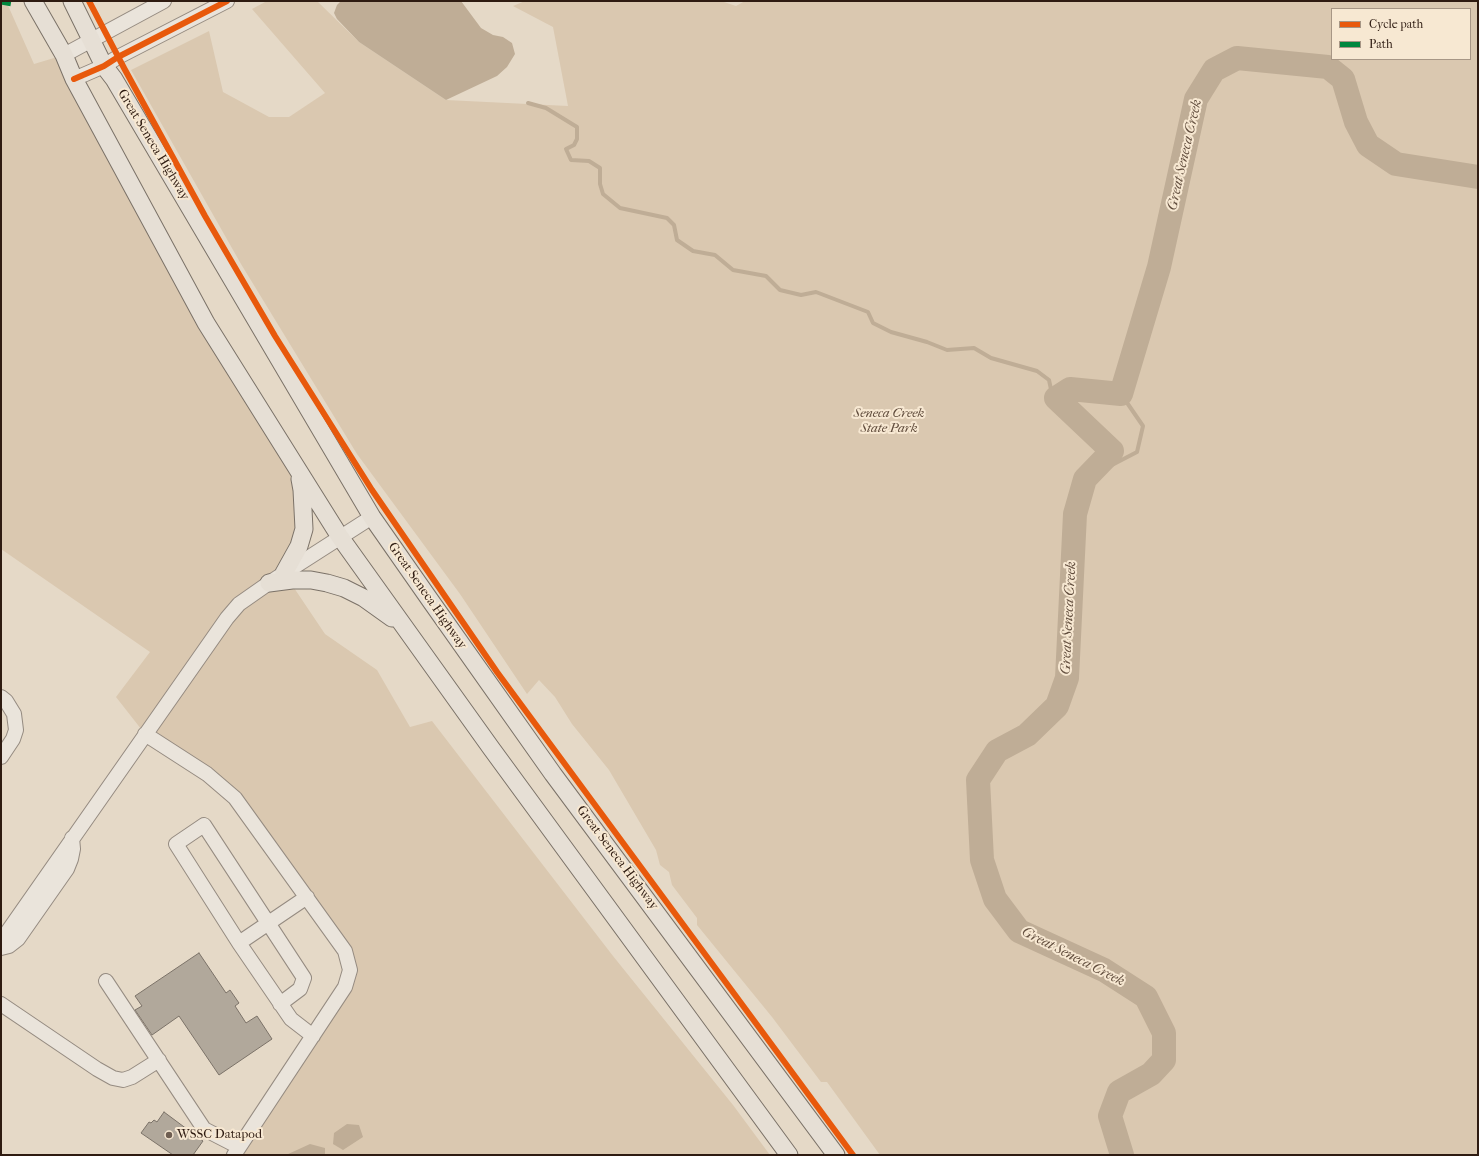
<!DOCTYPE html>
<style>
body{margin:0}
#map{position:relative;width:1479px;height:1156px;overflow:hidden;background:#e5d9c7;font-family:"IM FELL French Canon",serif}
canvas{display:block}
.frame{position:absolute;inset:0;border:2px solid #2e1b11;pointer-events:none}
.legend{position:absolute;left:1331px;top:8px;width:140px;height:52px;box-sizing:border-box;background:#f7e8d2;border:1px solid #a79685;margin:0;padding:5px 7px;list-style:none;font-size:12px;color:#2e1b11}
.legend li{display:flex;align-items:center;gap:8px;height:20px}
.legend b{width:20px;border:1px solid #a79685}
</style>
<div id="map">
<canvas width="1479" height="1156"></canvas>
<div class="frame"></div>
<ul class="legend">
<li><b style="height:5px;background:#e8590c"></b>Cycle path</li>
<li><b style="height:5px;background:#00873e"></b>Path</li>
</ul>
</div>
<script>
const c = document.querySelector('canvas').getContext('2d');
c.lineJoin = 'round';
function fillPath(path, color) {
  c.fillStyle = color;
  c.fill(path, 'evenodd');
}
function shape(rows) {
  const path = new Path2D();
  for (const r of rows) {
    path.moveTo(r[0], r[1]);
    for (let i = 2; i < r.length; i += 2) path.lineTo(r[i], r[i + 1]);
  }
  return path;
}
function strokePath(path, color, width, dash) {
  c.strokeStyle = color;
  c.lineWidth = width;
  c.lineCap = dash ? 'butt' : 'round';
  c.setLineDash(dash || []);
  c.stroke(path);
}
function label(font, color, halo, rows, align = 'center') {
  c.font = font + ' "IM FELL French Canon",serif';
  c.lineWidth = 4;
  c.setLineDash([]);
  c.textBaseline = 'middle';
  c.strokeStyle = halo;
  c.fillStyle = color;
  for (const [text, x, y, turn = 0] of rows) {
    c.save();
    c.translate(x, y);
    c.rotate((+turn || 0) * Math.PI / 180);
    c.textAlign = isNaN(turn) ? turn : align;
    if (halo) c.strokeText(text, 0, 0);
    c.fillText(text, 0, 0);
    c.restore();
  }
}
const green = shape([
 [1,1,6,1,34,64,64,55,298,471,304,514,284,573,325,634,377,670,410,727,432,721,613,956,733,1105,770,1155,234,1155,350,970,235,798,145,734,116,697,150,652,1,549],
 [267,1,317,1,359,42,446,100,568,106,553,27,513,6,525,1,721,1,736,6,745,1,1478,1,1478,1155,880,1155,827,1082,821,1082,772,1017,697,925,697,918,672,885,669,872,660,865,656,850,609,770,572,724,555,697,539,680,527,694,460,594,357,454,241,264,131,70,209,31,223,92,269,117,289,117,325,93,252,9],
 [1332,9,1470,9,1470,59,1332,59]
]);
const water = shape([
 [341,1,461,1,481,28,493,35,503,37,512,43,515,54,507,67,497,76,446,100,359,42,337,19,334,13,337,5],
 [347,1124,359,1125,363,1137,343,1150,333,1144,334,1133],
 [310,1144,325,1148,325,1155,286,1155]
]);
const stream = shape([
 [528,103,546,108,577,127,577,139,574,145,566,149,571,160,589,161,600,168,600,184,603,194,620,208,667,218,674,225,677,240,693,251,715,255,733,270,766,276,780,290,801,295,816,292,868,312,873,323,891,332,927,342,947,350,974,348,991,358,1037,371,1049,380,1052,394,1056,398],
 [1085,479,1137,452,1143,426,1121,394]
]);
const river = shape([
 [1122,1155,1110,1116,1119,1092,1151,1074,1164,1060,1164,1033,1146,997,1104,970,1019,931,995,899,982,860,978,780,997,751,1027,735,1057,706,1067,678,1075,514,1085,479,1112,451,1056,398,1070,389,1121,394,1159,267,1196,99,1214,70,1237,58,1328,67,1343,79,1356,122,1368,145,1396,164,1478,177]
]);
const building = shape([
 [199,953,226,993,230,990,239,1003,235,1006,246,1023,257,1016,272,1039,219,1075,179,1016,152,1035,135,1010,142,1006,135,996,199,953],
 [164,1112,203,1141,193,1155,173,1155,141,1133,149,1122,151,1123,154,1120,157,1122,164,1112]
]);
const minor = shape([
 [64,55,164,1],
 [74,79,104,66,118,57,227,1],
 [1,697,6,701,14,714,16,730,13,739,1,757],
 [145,734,207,774,235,798,345,951,350,970,345,987,234,1155],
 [307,897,239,943,291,1019,313,1036],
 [1,941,227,618,239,604,269,583,372,517],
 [239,943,176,844,204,825,304,978,300,989,280,1004],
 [1,948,9,946,18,939,67,869,71,859,73,849,72,838],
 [106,981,204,1129,239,1147],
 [1,1004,97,1069,113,1078,123,1080,132,1077,159,1060]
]);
const major = shape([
 [33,1,64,55,74,79,206,323,340,537,491,748,789,1155],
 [72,1,104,66,114,79,372,517,430,600,553,774,836,1155],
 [284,573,299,546,304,529,302,490,300,479],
 [269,583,292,580,311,580,327,583,344,588,364,598,392,618]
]);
const quiet = shape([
 [1,2,12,4]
]);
const cycleway = shape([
 [89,1,124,68,205,216,275,336,372,490,497,672,853,1155],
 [74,79,104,66,118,57,227,1]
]);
const markers = [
 [169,1135,4,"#6e5e51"]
];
const streetNames = [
 ["Great Seneca Highway",153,145,59],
 ["Great Seneca Highway",427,596,55],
 ["Great Seneca Highway",617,858,53]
];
const parkNames = [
 ["Seneca Creek",889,414],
 ["State Park",889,429]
];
const poiNames = [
 ["WSSC Datapod",177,1135]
];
const waterNames = [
 ["Great Seneca Creek",1185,155,-77],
 ["Great Seneca Creek",1069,618,-87],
 ["Great Seneca Creek",1073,957,27]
];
fillPath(green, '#dac8b0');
fillPath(water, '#bfad96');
strokePath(stream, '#bfad96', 4);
strokePath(river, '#bfad96', 24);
fillPath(building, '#b1a89b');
strokePath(building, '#7b7268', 1);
strokePath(minor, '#958b81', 16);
strokePath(major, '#7b7268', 19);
strokePath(minor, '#eae4db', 14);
strokePath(major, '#e6dfd5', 17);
strokePath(quiet, '#00873e', 5, [10, 5]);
strokePath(cycleway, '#e8590c', 6);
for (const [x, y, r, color] of markers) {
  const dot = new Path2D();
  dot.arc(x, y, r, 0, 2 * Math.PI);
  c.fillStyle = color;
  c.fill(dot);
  strokePath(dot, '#f7e8d2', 1.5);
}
label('13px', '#2e1b11', '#f7e8d2', streetNames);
label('italic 13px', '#5f4b3b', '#f7e8d2', parkNames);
label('13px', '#2e1b11', '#f7e8d2', poiNames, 'left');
label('italic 14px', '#624e3e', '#f7e8d2', waterNames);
</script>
